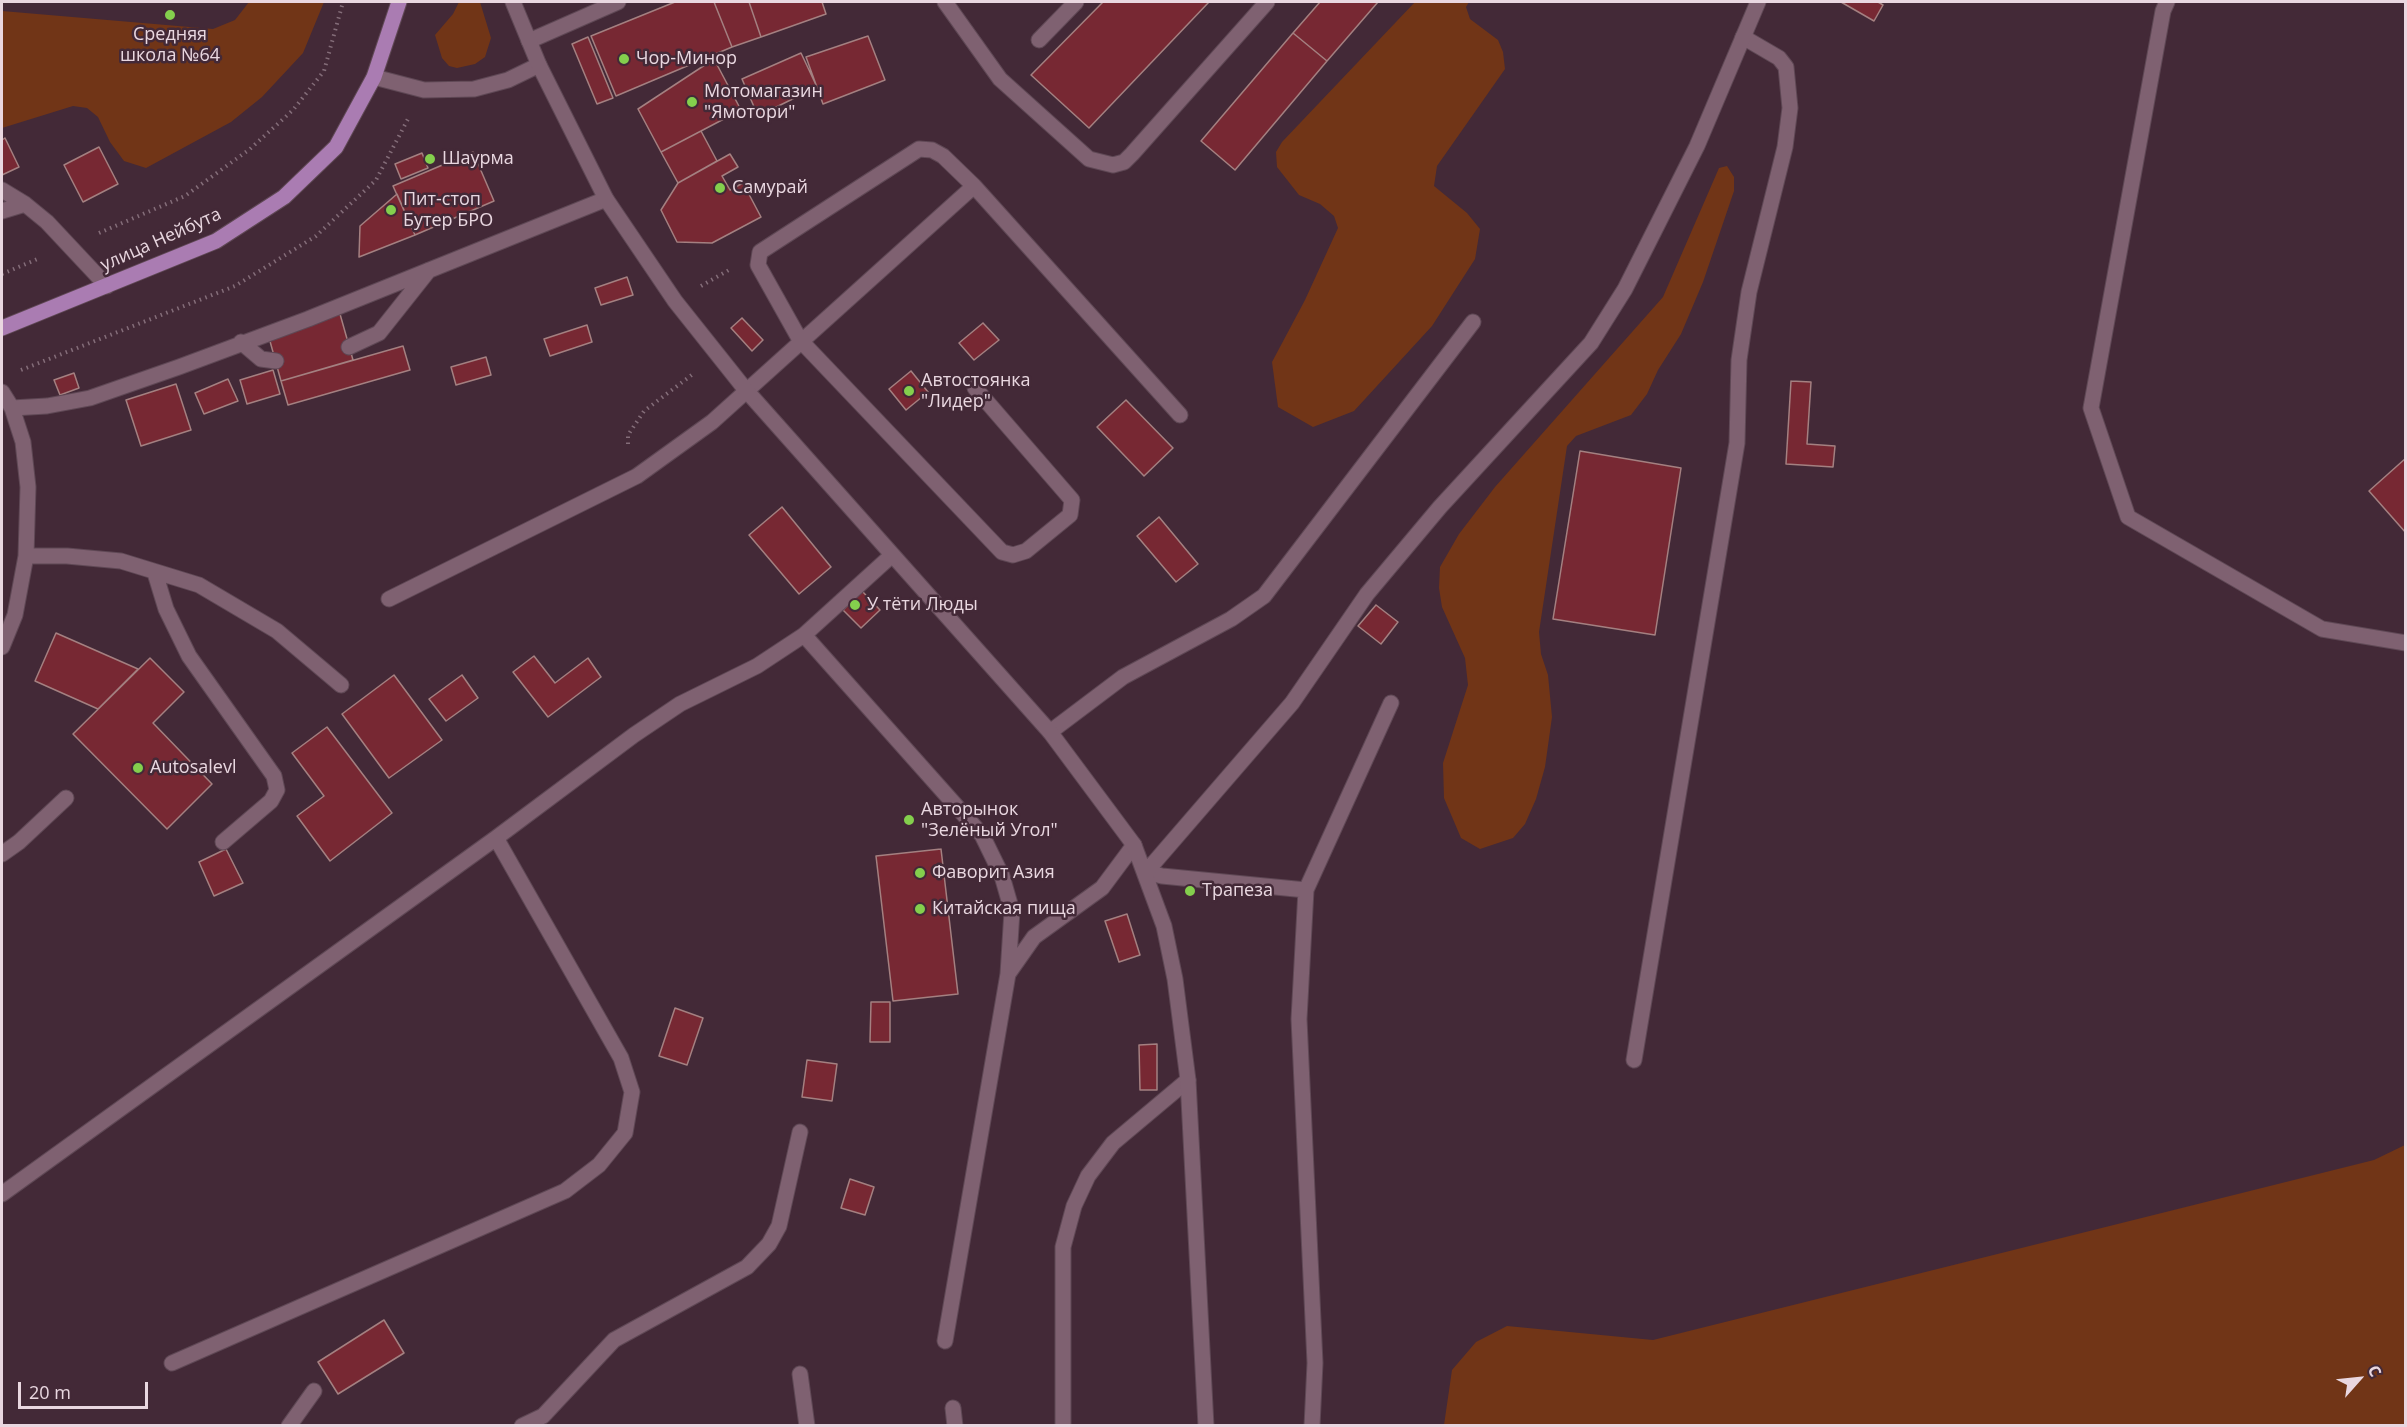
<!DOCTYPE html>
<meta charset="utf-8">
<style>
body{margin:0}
#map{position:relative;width:2407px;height:1427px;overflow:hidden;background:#432937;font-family:"Open Sans",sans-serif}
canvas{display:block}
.frame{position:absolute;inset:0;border:3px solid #e9d7e0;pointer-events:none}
.north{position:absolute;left:2329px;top:1349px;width:60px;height:60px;-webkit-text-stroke:4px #432937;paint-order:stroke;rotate:63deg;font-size:16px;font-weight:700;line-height:24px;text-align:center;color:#e9d7e0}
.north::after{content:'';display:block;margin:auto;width:21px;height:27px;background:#e9d7e0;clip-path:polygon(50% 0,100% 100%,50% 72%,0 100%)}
.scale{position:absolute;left:18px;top:1382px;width:130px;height:27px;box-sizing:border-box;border:3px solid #e9d7e0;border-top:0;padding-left:8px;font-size:18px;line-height:21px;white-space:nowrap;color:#e9d7e0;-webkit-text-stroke:4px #432937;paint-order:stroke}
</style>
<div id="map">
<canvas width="2407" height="1427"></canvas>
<div class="frame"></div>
<div class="north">С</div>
<div class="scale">20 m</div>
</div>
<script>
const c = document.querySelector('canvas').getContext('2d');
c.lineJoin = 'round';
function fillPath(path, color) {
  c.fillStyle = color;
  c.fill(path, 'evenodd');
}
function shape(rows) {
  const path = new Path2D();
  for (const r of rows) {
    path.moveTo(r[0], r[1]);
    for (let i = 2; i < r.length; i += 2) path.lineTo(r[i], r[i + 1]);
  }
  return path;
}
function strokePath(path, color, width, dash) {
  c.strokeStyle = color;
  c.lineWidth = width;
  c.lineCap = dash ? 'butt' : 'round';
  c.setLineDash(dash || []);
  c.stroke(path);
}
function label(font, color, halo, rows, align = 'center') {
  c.font = font + ' "Open Sans",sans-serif';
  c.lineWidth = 5;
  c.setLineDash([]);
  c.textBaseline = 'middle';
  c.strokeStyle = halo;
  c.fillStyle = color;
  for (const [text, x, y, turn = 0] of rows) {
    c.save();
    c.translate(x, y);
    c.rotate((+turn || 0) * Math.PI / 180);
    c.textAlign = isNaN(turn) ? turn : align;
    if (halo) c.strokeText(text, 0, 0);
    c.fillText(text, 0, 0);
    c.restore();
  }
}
const green = shape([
 [249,2,324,2,303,53,262,97,231,122,146,168,124,161,110,142,98,117,87,108,73,106,2,128,2,11,213,29,235,20],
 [459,2,480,2,491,38,485,57,475,64,457,68,449,66,442,58,435,35,453,14],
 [1415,2,1469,2,1466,7,1470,19,1498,40,1503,52,1505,69,1437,166,1434,186,1467,213,1480,229,1475,259,1432,326,1354,411,1313,427,1278,407,1272,362,1305,300,1338,228,1334,216,1320,204,1299,195,1277,167,1276,152,1282,142],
 [1727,166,1734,177,1734,191,1703,282,1681,334,1658,370,1647,394,1631,415,1576,436,1567,446,1539,632,1541,654,1548,675,1552,717,1545,767,1536,799,1525,824,1513,838,1480,849,1461,838,1444,798,1443,763,1468,685,1465,658,1442,607,1439,588,1440,567,1459,534,1495,487,1663,297,1719,168],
 [2405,1145,2405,1425,1444,1425,1452,1370,1476,1342,1507,1326,1653,1340,2374,1160]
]);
const building = shape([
 [675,2,714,2,732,47,616,96,591,36,675,2],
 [714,2,749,2,761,37,732,47,714,2],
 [749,2,822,2,826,14,761,37,749,2],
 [1103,2,1209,2,1089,128,1031,75,1103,2],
 [1320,2,1378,2,1327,61,1293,33,1320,2],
 [1841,2,1878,2,1883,5,1874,21,1841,2],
 [1293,33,1327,61,1235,170,1201,141,1293,33],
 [868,36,885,80,823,104,806,57,868,36],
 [588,37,613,98,597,104,572,44,588,37],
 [801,53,817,87,758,116,742,79,801,53],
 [714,59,741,110,661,152,638,109,714,59],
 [701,131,717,161,678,183,661,152,701,131],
 [5,138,19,167,2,175,2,140,5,138],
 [99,147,118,184,83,202,64,165,99,147],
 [473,152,494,201,415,235,393,186,473,152],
 [422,153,428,168,401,179,395,164,422,153],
 [730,154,738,167,722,176,730,190,743,183,761,217,712,243,677,242,661,210,678,183,730,154],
 [397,194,415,235,359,257,360,226,397,194],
 [627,277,633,295,601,305,595,288,627,277],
 [340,314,353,360,281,381,268,334,340,314],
 [742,318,763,340,752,351,731,328,742,318],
 [983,323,999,340,974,360,959,343,983,323],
 [587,325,592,342,550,356,544,339,587,325],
 [403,346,410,370,288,405,281,381,403,346],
 [486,357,491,375,456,385,451,367,486,357],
 [273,370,280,394,247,404,240,380,273,370],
 [911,371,928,392,906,410,889,389,911,371],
 [74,373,79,388,60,395,54,380,74,373],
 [228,379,238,401,204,414,195,393,228,379],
 [1791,381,1811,382,1807,444,1835,446,1833,467,1786,464,1791,381],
 [176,384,191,430,141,446,126,400,176,384],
 [1126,400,1173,448,1144,476,1097,427,1126,400],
 [1580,451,1681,468,1655,635,1553,619,1580,451],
 [2406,458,2406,533,2369,491,2406,458],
 [782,507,831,567,799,594,749,535,782,507],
 [1159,517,1198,564,1176,582,1137,536,1159,517],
 [862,591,880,610,861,628,843,610,862,591],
 [1376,605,1398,622,1381,644,1358,626,1376,605],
 [56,633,138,669,98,709,35,681,56,633],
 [534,656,555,683,588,658,601,677,548,717,513,672,534,656],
 [150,658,184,692,153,723,212,784,167,829,73,734,150,658],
 [394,675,442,740,389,778,342,714,394,675],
 [462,675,478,698,446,721,429,699,462,675],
 [327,727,392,813,330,861,297,816,324,796,292,753,327,727],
 [226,849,243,883,214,896,199,862,226,849],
 [941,849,958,994,893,1001,876,856,941,849],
 [1127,914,1140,955,1119,962,1105,921,1127,914],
 [871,1002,890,1002,890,1042,870,1042,871,1002],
 [675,1008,703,1018,687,1065,659,1056,675,1008],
 [1157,1044,1157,1090,1140,1090,1139,1045,1157,1044],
 [807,1060,837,1064,832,1101,802,1097,807,1060],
 [850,1179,874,1187,865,1215,841,1208,850,1179],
 [384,1320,404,1353,338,1394,318,1362,384,1320]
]);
const path = shape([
 [99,233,185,196,250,149,293,110,324,71,343,2],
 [2,274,40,258],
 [701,286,729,270],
 [21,370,235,286,316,236,376,180,409,117],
 [628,444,628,435,644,411,693,374]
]);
const lane = shape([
 [945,2,1000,79,1089,159,1113,165,1124,162,1132,154,1267,2],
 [2167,2,2163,11,2091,408,2128,517,2322,629,2406,643],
 [1039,40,1076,2],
 [529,41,618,2],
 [374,77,424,90,474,89,508,80,539,65],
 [2,190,25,204,47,222,107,286],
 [2,211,25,204],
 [241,342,261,359,276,361],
 [349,347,379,333,429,270],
 [975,388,1072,500,1070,515,1026,551,1013,555,1002,552,800,340,758,265,760,252,919,149,932,150,943,156,974,186,1180,415],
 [2,392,12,408,23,442,28,487,26,556,15,615,2,647],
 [12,408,47,406,90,398,179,367,308,319,606,199],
 [26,556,67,556,121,561,199,585,277,631,341,685],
 [155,573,166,609,189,656,274,776,277,790,271,801,223,842],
 [389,599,637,476,712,422,974,186],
 [804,635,891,556],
 [1050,732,1123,677,1231,619,1264,596,1473,322],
 [2,854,19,842,66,798],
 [1146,872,1162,876,1306,890],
 [1634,1060,1737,443,1739,360,1749,292,1785,147,1790,108,1786,67,1779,58,1743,37],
 [2,1194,496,838,634,735,680,704,757,666,804,635,982,835,1002,876,1012,911,1008,974],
 [945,1341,1008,974,1034,937,1102,888,1134,845],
 [172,1363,565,1191,599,1165,625,1133,632,1092,621,1058,496,838],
 [800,1374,807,1426],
 [953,1408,955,1426],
 [289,1426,314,1391],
 [522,1426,543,1416,614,1340,747,1267,769,1244,779,1226,800,1132],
 [1063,1426,1063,1247,1074,1206,1088,1176,1113,1143,1188,1080],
 [1312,1426,1315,1363,1299,1019,1306,890,1391,703]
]);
const street = shape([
 [513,2,539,65,606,199,675,301,745,389,1050,732,1134,845,1164,926,1175,979,1188,1080,1206,1426],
 [1146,872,1292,703,1367,594,1440,507,1591,343,1625,289,1697,146,1758,2]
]);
const primary = shape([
 [2,328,216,241,284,197,336,147,374,77,399,2]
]);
const markers = [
 [170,15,6,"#84cf4d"],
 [624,59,6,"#84cf4d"],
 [692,102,6,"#84cf4d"],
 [430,159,6,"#84cf4d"],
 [720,188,6,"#84cf4d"],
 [391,210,6,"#84cf4d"],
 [909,391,6,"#84cf4d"],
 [855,605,6,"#84cf4d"],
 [138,768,6,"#84cf4d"],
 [909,820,6,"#84cf4d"],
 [920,873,6,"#84cf4d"],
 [1190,891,6,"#84cf4d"],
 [920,909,6,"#84cf4d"]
];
const poiNames = [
 ["Средняя",170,35,"center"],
 ["школа №64",170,56,"center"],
 ["Чор-Минор",636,59],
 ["Мотомагазин",704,92],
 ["\"Ямотори\"",704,113],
 ["Шаурма",442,159],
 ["Самурай",732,188],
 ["Пит-стоп",403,200],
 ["Бутер БРО",403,221],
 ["Автостоянка",921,381],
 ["\"Лидер\"",921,402],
 ["У тёти Люды",867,605],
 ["Autosalevl",150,768],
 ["Авторынок",921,810],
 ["\"Зелёный Угол\"",921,831],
 ["Фаворит Азия",932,873],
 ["Трапеза",1202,891],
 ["Китайская пища",932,909]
];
const streetNames = [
 ["улица Нейбута",161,240,-24]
];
fillPath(green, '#713517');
fillPath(building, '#772833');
strokePath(building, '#a48081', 1.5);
strokePath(lane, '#5f4855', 17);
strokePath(street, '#5f4855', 17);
strokePath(primary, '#5f4855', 17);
strokePath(path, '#846d79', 4, [1.5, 4.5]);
strokePath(lane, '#7f6171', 15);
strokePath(street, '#7f6171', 15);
strokePath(primary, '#aa7cb2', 15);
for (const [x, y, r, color] of markers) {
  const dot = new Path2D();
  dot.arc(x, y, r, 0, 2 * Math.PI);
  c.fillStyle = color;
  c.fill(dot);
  strokePath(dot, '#432937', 2);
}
label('18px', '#e9d7e0', '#432937', poiNames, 'left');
label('18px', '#e9d7e0', '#432937', streetNames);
</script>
